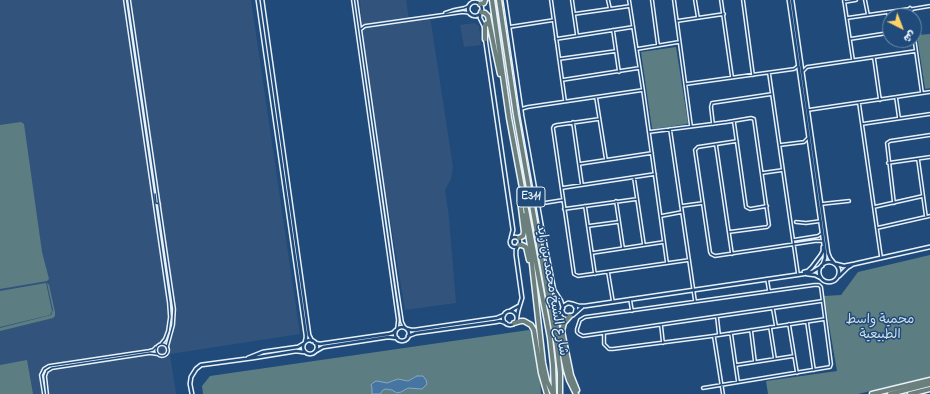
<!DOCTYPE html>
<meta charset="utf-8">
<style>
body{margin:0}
#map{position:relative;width:930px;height:394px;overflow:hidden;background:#1f4a7a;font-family:"Indie Flower","Playpen Sans Arabic",sans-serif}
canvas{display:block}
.north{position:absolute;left:882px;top:8px;width:40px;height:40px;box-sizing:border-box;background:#1f4a7a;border:1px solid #6f8dac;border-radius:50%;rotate:138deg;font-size:11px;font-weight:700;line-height:16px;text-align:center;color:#e8f1f8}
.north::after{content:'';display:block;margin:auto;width:14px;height:18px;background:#ffd166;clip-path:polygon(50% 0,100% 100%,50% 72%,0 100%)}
</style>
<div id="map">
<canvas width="930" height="394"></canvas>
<div class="north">ش</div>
</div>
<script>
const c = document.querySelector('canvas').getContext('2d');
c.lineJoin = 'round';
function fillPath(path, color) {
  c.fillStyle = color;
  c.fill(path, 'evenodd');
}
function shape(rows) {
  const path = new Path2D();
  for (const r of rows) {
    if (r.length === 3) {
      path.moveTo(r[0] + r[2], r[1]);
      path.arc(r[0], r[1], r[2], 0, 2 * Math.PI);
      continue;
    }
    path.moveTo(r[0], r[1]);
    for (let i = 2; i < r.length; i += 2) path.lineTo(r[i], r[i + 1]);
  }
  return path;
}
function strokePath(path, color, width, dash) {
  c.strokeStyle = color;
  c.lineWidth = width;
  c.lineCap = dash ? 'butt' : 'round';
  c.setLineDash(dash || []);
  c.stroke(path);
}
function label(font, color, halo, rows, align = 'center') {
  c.font = font + ' "Indie Flower","Playpen Sans Arabic",sans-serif';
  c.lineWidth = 3;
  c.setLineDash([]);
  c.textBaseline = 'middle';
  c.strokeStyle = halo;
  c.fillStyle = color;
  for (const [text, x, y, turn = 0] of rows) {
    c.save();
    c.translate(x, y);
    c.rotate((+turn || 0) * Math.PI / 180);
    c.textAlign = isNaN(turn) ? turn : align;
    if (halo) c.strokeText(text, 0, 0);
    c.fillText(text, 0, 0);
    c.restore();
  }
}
const built = shape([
 [0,0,251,0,300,334,170,354,176,394,0,394],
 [360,0,406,0,409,19,430,16,453,167,451,179,445,190,449,218,456,303,405,310,384,181,362,26],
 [474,23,479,26,481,45,464,47,460,25]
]);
const green = shape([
 [930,34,930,88,926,89,925,88,917,36,918,35],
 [676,47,688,123,687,124,653,129,652,128,641,52],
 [21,122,24,124,42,252,49,279,47,281,0,289,0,125],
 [930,255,930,377,858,394,768,394,766,381,837,371,824,296,841,295,858,272],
 [46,283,52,311,50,315,0,327,0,291],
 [47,283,49,285,55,312,55,316,53,318,0,331,0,328,51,315,53,310],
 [529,330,534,334,540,378,541,394,203,394,202,386,210,376],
 [27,360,33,394,0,394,0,365]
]);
const water = shape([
 [417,376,423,376,426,380,427,384,422,389,408,388,401,392,397,393,392,390,386,389,383,390,380,394,372,394,372,388,371,385,374,382,377,381,387,383,398,379,408,381,417,376]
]);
const street = shape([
 [125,0,169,303,170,317,168,331,165,339,161,344],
 [129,0,173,302,174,309,173,325,167,347],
 [353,0,398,320,397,329],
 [356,0,397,289,402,322,405,328],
 [551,0,565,101],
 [572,0,577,35],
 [608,0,610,9],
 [629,0,643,90,667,263],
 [652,0,658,45],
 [674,0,691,126],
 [695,0,698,18],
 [721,0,732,77],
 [743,0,753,75],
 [844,0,853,60],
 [865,0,868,15],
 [844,2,856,0],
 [910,8,912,10,910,11,909,10,910,8],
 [912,9,930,6],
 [888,12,890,23],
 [445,13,454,10,464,8,469,6],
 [574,14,630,6],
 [847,18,909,9],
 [677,21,724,14],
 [509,27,554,20],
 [361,29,365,26,463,12,470,13],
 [613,30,619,72],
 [914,37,922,93],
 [556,39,633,27],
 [850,39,888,33,890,32],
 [637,49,679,42],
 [874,58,880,100],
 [559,59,616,51],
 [803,71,807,67,916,51],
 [769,73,798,274],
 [562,80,639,68],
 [686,84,794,69,798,66],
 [596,97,606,160],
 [896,97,899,118],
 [859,103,881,257],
 [521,109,528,107,643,90],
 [808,110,930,92],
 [599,119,557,125,554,126,553,128,574,274,578,276,689,260],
 [573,122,582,185],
 [734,122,746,207,750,209,767,206],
 [713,124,711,107,712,103,772,94],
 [862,124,930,114],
 [670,129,695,301],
 [649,132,727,122,751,118,754,119,769,225,767,227,729,232],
 [737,141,698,147,695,150,710,252,711,254,715,256,815,241,823,241],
 [716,145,732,254],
 [780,145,804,142,808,138],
 [918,159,926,217],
 [888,163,930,157],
 [579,164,652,153],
 [762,173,783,170],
 [634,178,644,245],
 [562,188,655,174],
 [155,194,156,203,159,204],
 [616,201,623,248],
 [894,203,887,143,890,141,930,135],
 [538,204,563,200],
 [821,204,849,201],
 [585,206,595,274],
 [681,206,703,203],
 [874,207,923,196],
 [564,209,637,199],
 [661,216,682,212],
 [796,222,806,223,821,221],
 [588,226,618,222],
 [877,228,930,216],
 [793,240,818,236,822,233],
 [592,253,664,242],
 [608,272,613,302],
 [767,279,769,291],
 [630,299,632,311],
 [773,309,776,326],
 [717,317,719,335],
 [807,322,814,370],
 [789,324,797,373],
 [661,325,663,343],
 [770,327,775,359],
 [751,330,755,362],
 [604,333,604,344,609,349,613,349,713,336,825,319],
 [731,333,738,382],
 [714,337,723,394],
 [162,350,6],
 [736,365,794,356],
 [703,388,830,367,831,364,821,287,819,285,814,285,585,317,580,320,577,329,577,332,579,334,583,336,822,301],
 [44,394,41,375,44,369,49,366,149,351,153,350,156,347],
 [47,394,45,376,47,371,52,368,150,353,157,354]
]);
const secondary = shape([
 [258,0,306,335,306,338,305,342],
 [262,0,309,335,312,341],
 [505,0,522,116,542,229,554,290,561,301,563,308],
 [789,0,805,111,825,253,825,258,823,264],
 [792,0,828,253,830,258,834,263],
 [475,9,7],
 [480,14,480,18,484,26],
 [485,37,513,230,511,238],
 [515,242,5],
 [829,272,10],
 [836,264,844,266,854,264,930,247],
 [804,272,808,271,812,267,821,255,823,251,823,247],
 [807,274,815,275,821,278],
 [839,276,847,268,852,265],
 [573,304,579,306,585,306,803,274,812,272,822,266],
 [510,311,519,306],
 [510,318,7],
 [575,313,576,308,573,304,568,303,563,306,562,310,563,313,565,315,569,316,573,315,582,307],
 [517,317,518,311,522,298,516,255,516,250,518,246],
 [402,334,7],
 [407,329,411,330,415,330,497,318,504,315],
 [408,336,416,333,495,322,500,321,506,323],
 [310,347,7],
 [315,343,320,344,389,334,393,333,396,330],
 [316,351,323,347,388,337,397,338],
 [248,358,263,352,298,347,303,344],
 [192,394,190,384,191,377,196,369,201,365,253,358,296,351,304,352]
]);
const highway = shape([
 [492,0,509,118,550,338,553,365,554,394],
 [499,0,516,115,541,256,557,347,560,373,560,394],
 [480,4,484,3,485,0],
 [481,12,485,13,488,16,495,51,500,74],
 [485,39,485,25,487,23,489,25],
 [525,215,530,246,543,363,547,381,553,394],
 [519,238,523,236,524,232,520,200,520,190],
 [519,245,522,245,526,247,529,260],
 [546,275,566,370,569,380,576,394],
 [570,316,564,323,562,331,571,375,577,390],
 [514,323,521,321,524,321,531,325,534,330,541,373,547,394],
 [872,394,930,380],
 [890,394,930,384],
 [910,394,930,389]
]);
const shields = [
 [531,197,28]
];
const shieldNames = [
 ["E311",531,197]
];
const streetNames = [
 ["شارع الشيخ محمد بن زايد",551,290,80]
];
const parkNames = [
 ["محمية واسط",880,321],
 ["الطبيعية",880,336]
];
fillPath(built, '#32547c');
fillPath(green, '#5c7e83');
fillPath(water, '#4675a2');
strokePath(water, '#87a7c4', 1);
strokePath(street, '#e8f1f8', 4.5);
strokePath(secondary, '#e8f1f8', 5.5);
strokePath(highway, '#e8f1f8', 7);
strokePath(street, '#1f4a7a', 1.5);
strokePath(secondary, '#1f4a7a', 2.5);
strokePath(highway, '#6b7f7c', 4);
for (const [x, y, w] of shields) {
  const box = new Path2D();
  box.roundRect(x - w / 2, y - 10, w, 20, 3);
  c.fillStyle = '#1f4a7a';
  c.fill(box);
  strokePath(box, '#e8f1f8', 1);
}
label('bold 12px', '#e8f1f8', null, shieldNames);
label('13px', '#e8f1f8', '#1f4a7a', streetNames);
label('13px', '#d3e0e6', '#1f4a7a', parkNames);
</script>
